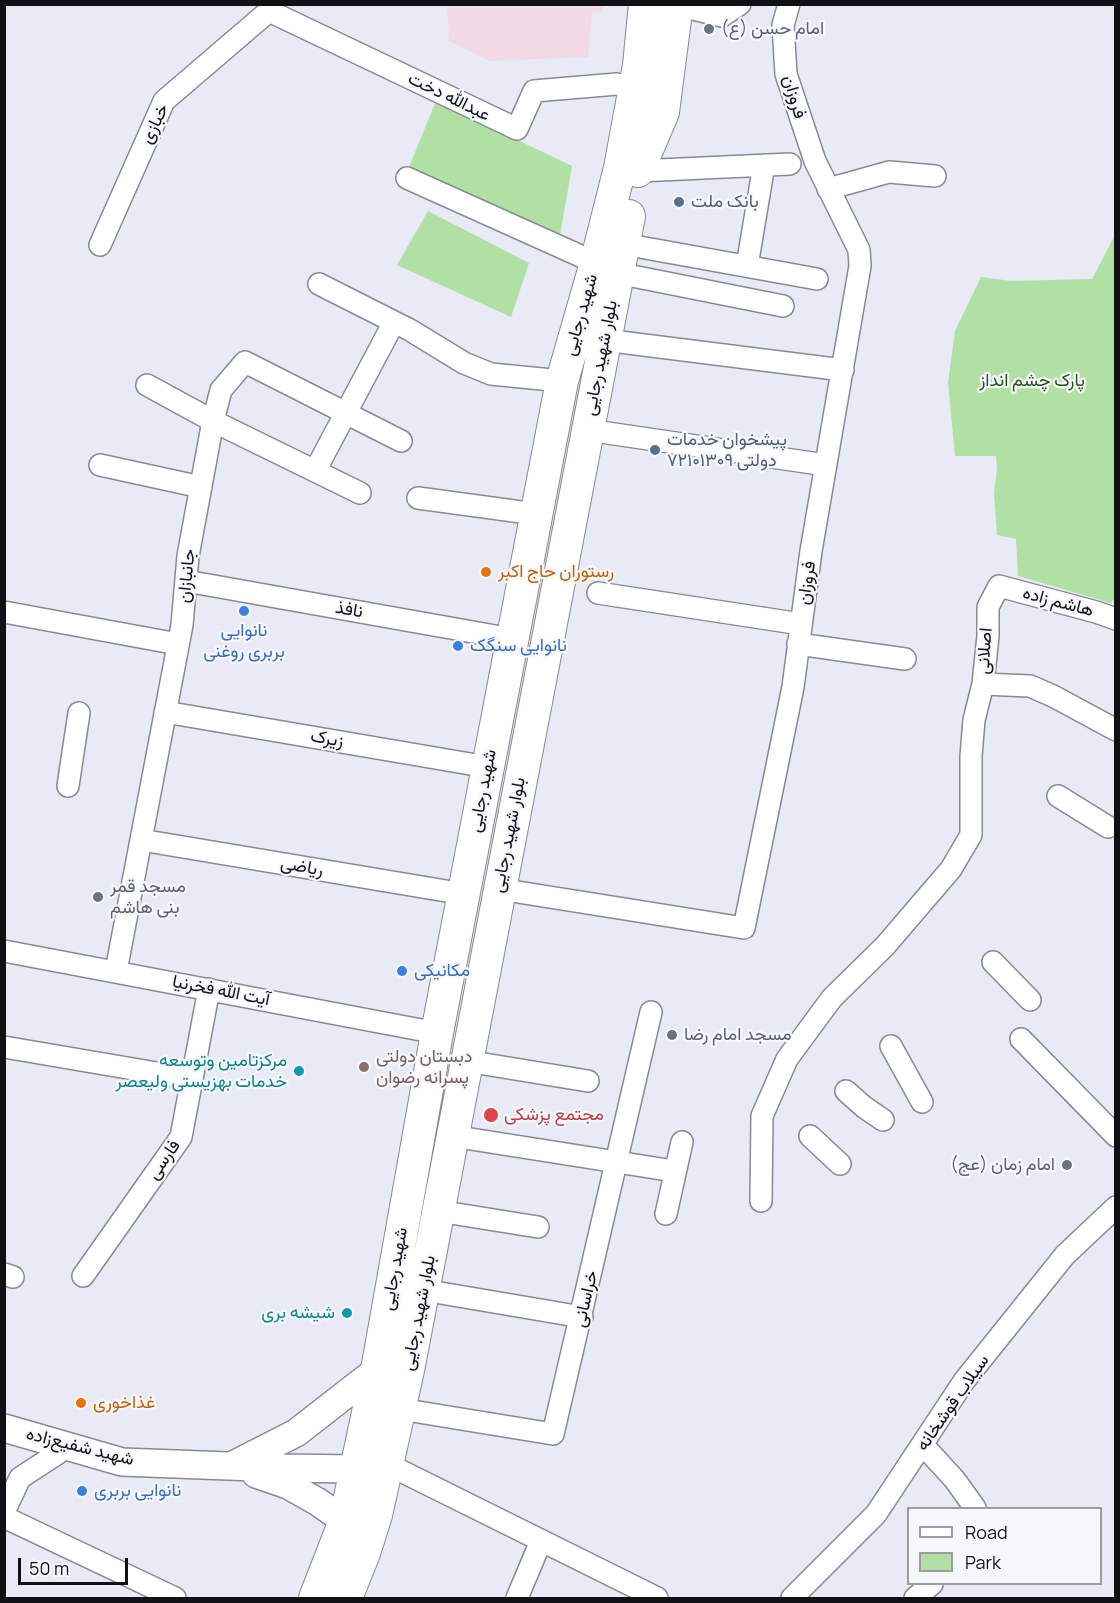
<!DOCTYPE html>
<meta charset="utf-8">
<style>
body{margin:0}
#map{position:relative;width:1120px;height:1603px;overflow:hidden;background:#e8ebf5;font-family:Manrope,sans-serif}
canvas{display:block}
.frame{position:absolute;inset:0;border:6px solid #101115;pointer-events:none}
.legend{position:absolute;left:907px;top:1507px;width:195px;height:78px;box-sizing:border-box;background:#f6f8fe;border:2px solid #9a9ca1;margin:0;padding:8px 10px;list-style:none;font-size:18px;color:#101115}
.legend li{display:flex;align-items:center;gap:12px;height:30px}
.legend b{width:30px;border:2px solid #9a9ca1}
.scale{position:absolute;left:18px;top:1558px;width:110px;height:27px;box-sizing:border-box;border:3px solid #101115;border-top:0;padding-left:8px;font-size:18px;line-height:21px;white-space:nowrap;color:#101115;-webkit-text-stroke:4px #f6f8fe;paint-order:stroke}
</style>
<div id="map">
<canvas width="1120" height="1603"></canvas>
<div class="frame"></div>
<ul class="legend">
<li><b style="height:8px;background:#fff"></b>Road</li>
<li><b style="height:16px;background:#b0e0a4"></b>Park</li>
</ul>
<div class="scale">50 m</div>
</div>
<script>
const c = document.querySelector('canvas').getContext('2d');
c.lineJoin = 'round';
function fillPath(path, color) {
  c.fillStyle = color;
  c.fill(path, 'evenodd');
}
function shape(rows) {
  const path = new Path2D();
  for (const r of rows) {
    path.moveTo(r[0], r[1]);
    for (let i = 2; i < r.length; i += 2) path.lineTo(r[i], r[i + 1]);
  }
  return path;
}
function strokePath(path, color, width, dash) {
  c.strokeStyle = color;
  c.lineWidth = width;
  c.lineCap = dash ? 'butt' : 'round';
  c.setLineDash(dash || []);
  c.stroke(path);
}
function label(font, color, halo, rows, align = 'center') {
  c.font = font + ' Manrope,Vazirmatn,sans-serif';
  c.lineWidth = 4.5;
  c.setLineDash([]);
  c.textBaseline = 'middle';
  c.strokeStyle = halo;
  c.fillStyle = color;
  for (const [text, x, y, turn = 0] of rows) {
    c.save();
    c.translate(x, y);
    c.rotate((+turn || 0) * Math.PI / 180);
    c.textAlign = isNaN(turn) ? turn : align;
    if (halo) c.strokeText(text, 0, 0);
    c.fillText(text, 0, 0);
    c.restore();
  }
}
const commercial = shape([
 [447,5,447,4,603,5,603,13,592,12,588,57,490,61,449,41]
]);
const green = shape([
 [436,101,572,166,559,241,407,172],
 [428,211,529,263,511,317,397,265],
 [1115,235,1116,596,1111,603,1018,576,1016,539,997,535,994,493,997,469,996,456,955,456,948,383,955,331,981,277,1011,281,1092,279]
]);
const minor = shape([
 [677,5,722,16,740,4],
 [269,11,517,129,534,91,617,84],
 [638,171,790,164],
 [407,178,596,263],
 [828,189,889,172,935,176],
 [623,244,817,279],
 [100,245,164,101,269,11,272,4],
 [747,266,764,165],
 [617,273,783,306],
 [319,284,410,330,464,363,491,374,562,381],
 [604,340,843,370],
 [147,385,213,421,360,493],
 [587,430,826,465],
 [100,465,201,487],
 [315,471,394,322],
 [418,498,536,514],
 [186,581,512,639],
 [598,593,801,624],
 [4,612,178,644],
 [1116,619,1096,612,999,586,988,607,988,636,983,684,1030,686,1053,696,1116,730],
 [798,644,905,659],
 [165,712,488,767],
 [68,786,79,713],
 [1058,796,1108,827],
 [141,840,464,894],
 [499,889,744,928,793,687,811,551,860,266,859,250,815,161,786,74,783,25,789,4],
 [4,951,437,1033],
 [993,962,1030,1000],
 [116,971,182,625,188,556,213,421,221,390,245,362,401,441],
 [1021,1039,1116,1136],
 [891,1046,922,1102],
 [4,1047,192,1079],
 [466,1061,588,1081],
 [846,1091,864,1107,883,1120],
 [452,1136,674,1171],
 [810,1136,840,1164],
 [761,1201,762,1116,787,1059,832,998,885,946,951,869,971,835,971,756,974,720,983,684],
 [438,1211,538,1227],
 [666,1214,682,1142],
 [4,1274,13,1277],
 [83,1276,181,1137,209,989],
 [423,1290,582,1317],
 [400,1409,553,1434,651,1012],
 [923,1445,955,1480,975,1508],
 [387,1464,657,1598],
 [4,1512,20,1478,69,1446],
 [4,1517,175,1598],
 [517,1598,541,1541],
 [792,1598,876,1514,964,1381,1065,1255,1116,1207],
 [915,1598,932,1584]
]);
const major = shape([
 [4,1428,122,1462,281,1468,356,1469,376,1466],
 [233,1465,296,1433,377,1370],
 [256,1474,288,1485,318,1502,345,1521]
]);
const highway = shape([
 [638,171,663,112,677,4],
 [315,1598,345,1521,377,1370,437,1033,562,381,596,263,620,168,639,65,645,4],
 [346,1598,364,1553,376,1515,408,1370,629,216]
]);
const markers = [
 [709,29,6,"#6b7280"],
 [679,202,6,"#5c6f8a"],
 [655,450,6,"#5c6f8a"],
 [486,572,6,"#e8710a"],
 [244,611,6,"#3f7fe0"],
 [458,646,6,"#3f7fe0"],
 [98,897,6,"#6b7280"],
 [402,971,6,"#3f7fe0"],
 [672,1035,6,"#6b7280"],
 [364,1067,6,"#8d6e63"],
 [299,1071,6,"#0f9aa8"],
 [491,1115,8,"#e0444e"],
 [1067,1165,6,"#6b7280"],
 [347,1313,6,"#0f9aa8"],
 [81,1403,6,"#e8710a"],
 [82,1491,6,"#3f7fe0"]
];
const worshipNames = [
 ["امام حسن (ع)",721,29],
 ["مسجد قمر",110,887],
 ["بنی هاشم",110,908],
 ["مسجد امام رضا",684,1035],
 ["امام زمان (عج)",1055,1165,"right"]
];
const streetNames = [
 ["عبدالله دخت",449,97,26],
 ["فروزان",794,97,74],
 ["خبازی",155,124,-64],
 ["شهید رجایی",581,315,-74],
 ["بلوار شهید رجایی",601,358,-79],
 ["جانبازان",187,576,-84],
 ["فروزان",807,583,-82],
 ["هاشم زاده",1058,602,15],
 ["نافذ",349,610,10],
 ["اصلانی",985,651,-86],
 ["زیرک",327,739,10],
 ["شهید رجایی",483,791,-79],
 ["بلوار شهید رجایی",509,835,-79],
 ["ریاضی",302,867,10],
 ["آیت الله فخرنیا",221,991,11],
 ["فارسی",164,1160,-55],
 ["شهید رجایی",395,1269,-80],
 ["خراسانی",586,1299,-77],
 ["بلوار شهید رجایی",419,1313,-79],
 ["سیلاب قوشخانه",953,1403,-55],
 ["شهید شفیع‌زاده",80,1447,14]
];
const serviceNames = [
 ["بانک ملت",691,202],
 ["پیشخوان خدمات",667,440],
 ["دولتی ۷۲۱۰۱۳۰۹",667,461]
];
const parkNames = [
 ["پارک چشم انداز",1032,381]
];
const foodNames = [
 ["رستوران حاج اکبر",498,572],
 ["غذاخوری",93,1403]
];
const shopNames = [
 ["نانوایی",244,631,"center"],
 ["بربری روغنی",244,652,"center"],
 ["نانوایی سنگک",470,646],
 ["مکانیکی",414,971],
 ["نانوایی بربری",94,1491]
];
const educationNames = [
 ["دبستان دولتی",376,1057],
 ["پسرانه رضوان",376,1078]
];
const cultureNames = [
 ["مرکزتامین وتوسعه",287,1061],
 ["خدمات بهزیستی ولیعصر",287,1082],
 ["شیشه بری",335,1313]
];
const healthNames = [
 ["مجتمع پزشکی",504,1115]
];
fillPath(commercial, '#f1dae6');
fillPath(green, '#b0e0a4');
strokePath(minor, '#878a93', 24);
strokePath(major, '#878a93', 30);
strokePath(highway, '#878a93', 34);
strokePath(minor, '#fff', 21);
strokePath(major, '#fff', 27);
strokePath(highway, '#fff', 32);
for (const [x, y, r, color] of markers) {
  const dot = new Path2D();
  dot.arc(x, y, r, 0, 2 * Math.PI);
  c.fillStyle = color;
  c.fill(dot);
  strokePath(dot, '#f6f8fe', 2);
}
label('18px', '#5b616d', '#f6f8fe', worshipNames, 'left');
label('18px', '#101115', '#f6f8fe', streetNames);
label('18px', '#4e5e75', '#f6f8fe', serviceNames, 'left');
label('18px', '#251', '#f6f8fe', parkNames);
label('18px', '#c56008', '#f6f8fe', foodNames, 'left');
label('18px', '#366cbe', '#f6f8fe', shopNames, 'left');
label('18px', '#785e54', '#f6f8fe', educationNames, 'left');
label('18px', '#0d838f', '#f6f8fe', cultureNames, 'right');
label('18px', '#be3a42', '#f6f8fe', healthNames, 'left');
</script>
